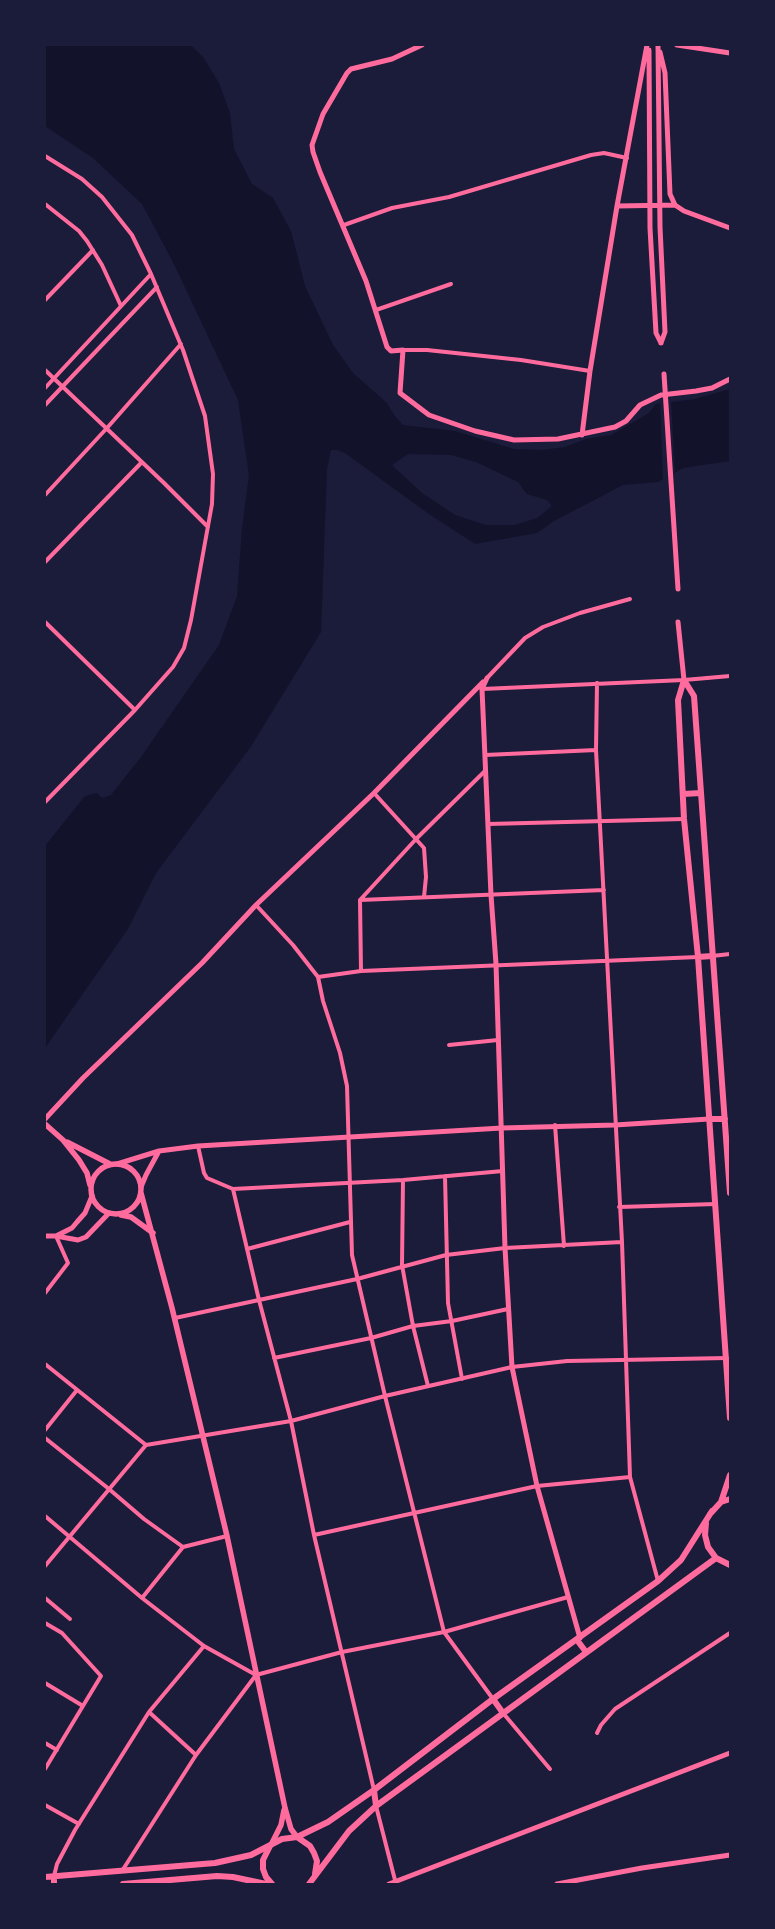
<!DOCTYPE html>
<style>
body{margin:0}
#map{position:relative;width:775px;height:1929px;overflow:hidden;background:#1b1b3a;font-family:"Asap Condensed",sans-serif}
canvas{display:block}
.frame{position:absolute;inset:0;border:46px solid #1b1b3a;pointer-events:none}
</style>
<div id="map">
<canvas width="775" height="1929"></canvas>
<div class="frame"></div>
</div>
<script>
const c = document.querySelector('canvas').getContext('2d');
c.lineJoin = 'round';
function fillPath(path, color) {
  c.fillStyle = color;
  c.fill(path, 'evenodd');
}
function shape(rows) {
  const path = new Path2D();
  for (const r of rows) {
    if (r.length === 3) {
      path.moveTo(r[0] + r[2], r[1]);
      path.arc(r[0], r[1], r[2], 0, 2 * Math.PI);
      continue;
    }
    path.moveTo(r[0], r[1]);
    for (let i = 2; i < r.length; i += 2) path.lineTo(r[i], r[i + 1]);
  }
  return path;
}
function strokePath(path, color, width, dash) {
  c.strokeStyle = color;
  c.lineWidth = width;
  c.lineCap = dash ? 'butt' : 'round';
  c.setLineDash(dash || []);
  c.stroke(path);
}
const water = shape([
 [45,45,191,45,203,57,219,83,230,113,234,149,252,184,273,198,291,231,305,286,333,345,353,373,387,403,394,415,403,425,455,431,514,449,542,450,565,447,586,439,611,435,649,413,656,404,695,399,730,389,730,461,683,468,658,482,623,485,554,521,537,533,475,544,429,514,345,453,337,450,331,450,327,469,321,632,250,748,156,873,128,929,45,1048,45,846,85,796,97,793,102,798,111,795,141,757,219,645,237,596,242,528,249,475,238,400,174,264,142,204,93,158,45,126],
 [408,454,451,455,476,462,518,482,527,494,547,500,552,506,537,518,515,525,486,525,455,515,422,493,396,469,392,465]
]);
const pier = shape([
 [671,399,675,476,663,482,660,401]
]);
const minor = shape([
 [45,156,82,179,102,197,132,235,151,274,183,350,205,416,213,474,212,504,191,620,184,648,173,667,135,710,45,802],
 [45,204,79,231,87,241,102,265,121,306],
 [344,225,392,208,449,197,591,155,604,153,627,158],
 [45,300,93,250],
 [376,310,451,284],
 [403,350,427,350,521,360,590,371],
 [45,370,164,483,208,527],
 [45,388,151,274],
 [45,405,157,287],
 [45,495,107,428,181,344],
 [45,562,142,462],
 [45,622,135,710],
 [487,678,525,638,543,627,580,613,630,599],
 [597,683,596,750,622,1242,630,1477,658,1581],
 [482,689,684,680,730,676],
 [485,755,596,750],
 [374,793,424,848,426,877,424,897],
 [488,824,684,819],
 [360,900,604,890],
 [256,905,293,945,318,977,323,1001,340,1053,347,1086,352,1255,385,1396,444,1632,493,1699],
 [712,956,730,954],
 [361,971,360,900,417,838,486,770],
 [318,977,361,971,698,957],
 [449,1045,498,1040],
 [555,1125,564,1246],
 [198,1146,204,1173,207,1178,233,1189,403,1180,503,1171],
 [445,1176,448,1303,462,1379],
 [403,1180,402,1265,413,1326,428,1386],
 [233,1189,259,1300,291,1421,314,1535,374,1790],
 [619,1207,716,1204],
 [247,1249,350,1222],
 [45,1293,68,1263,56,1236],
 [175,1318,357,1279,446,1255,505,1248,622,1242],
 [274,1358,371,1338,413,1326,452,1321,508,1309],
 [45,1364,146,1445],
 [45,1430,77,1390],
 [45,1438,109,1489,144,1519,183,1547,227,1536],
 [45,1516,142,1598,204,1646,256,1675],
 [314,1535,537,1486,630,1477],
 [45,1566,146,1445,291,1421,385,1396,512,1367,567,1361,727,1358],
 [45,1598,70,1619],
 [142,1598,183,1547],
 [45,1623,62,1633,101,1676,45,1769],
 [256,1675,342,1652,444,1632,568,1597],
 [45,1683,83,1706],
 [149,1712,196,1755],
 [503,1713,550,1769],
 [597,1733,601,1725,615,1709,730,1633],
 [45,1743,57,1750],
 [45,1805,79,1824],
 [376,1806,396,1884],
 [122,1871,196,1755,256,1675],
 [54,1876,57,1864,75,1830,149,1712,204,1646]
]);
const tertiary = shape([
 [422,45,392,59,351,69,347,73,323,114,312,145,313,152,320,172,366,281,387,347,391,351,403,350,400,393,429,415,475,431,514,440,558,439,615,427,626,421,640,405,661,395,696,391,712,388,730,379],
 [658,45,660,227,665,332,661,343],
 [677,45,730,53],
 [649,50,650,228,656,333,661,343],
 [660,52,665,73,670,194,675,205,684,211,730,228],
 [617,206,675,205],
 [664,374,678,589],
 [582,435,590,371,617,206,647,45],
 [678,622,684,680],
 [487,678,482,689,491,895,496,964,505,1248,512,1367,537,1486,580,1638],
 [45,1119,83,1078,202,963,256,905,374,793,483,682],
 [117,1164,159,1151,198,1146,502,1128,615,1125,709,1119],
 [141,1187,146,1175,159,1151],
 [45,1236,56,1236,78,1240,86,1237,109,1213],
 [56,1236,72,1228,77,1222,85,1213,92,1196],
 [389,1884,730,1753],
 [557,1884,642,1868,730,1855]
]);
const secondary = shape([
 [45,1124,63,1140,79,1160,87,1173,90,1185],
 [67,1142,110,1164],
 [116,1189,25],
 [141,1193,172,1308,227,1536,285,1808,291,1829,297,1837],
 [121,1215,131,1217,153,1233],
 [271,1845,281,1825,284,1810]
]);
const trunk = shape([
 [684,680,678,700,684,819,698,957,730,1418],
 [684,680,694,696,730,1193],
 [683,794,701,793],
 [698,957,712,956],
 [709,1119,725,1119],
 [721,1502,730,1475],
 [710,1514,721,1502,730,1499],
 [706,1523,705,1535,708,1547,716,1558,730,1565],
 [577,1640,586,1652],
 [493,1699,503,1713],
 [374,1790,376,1806],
 [297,1837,328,1822,374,1790,493,1699,658,1581,681,1560,712,1511],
 [270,1846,263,1860,263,1869,266,1877,272,1884],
 [54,1876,54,1884],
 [45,1877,215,1863,251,1855,282,1839,297,1837,310,1846,314,1853,317,1861,315,1874],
 [123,1884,217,1876,233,1877,266,1884],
 [309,1884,349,1831,376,1806,716,1558]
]);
fillPath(water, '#12122b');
fillPath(pier, '#1b1b3a');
strokePath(minor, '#ff6b9d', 4);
strokePath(tertiary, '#ff6b9d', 5);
strokePath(secondary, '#ff6b9d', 5.5);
strokePath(trunk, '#ff6b9d', 6);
</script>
